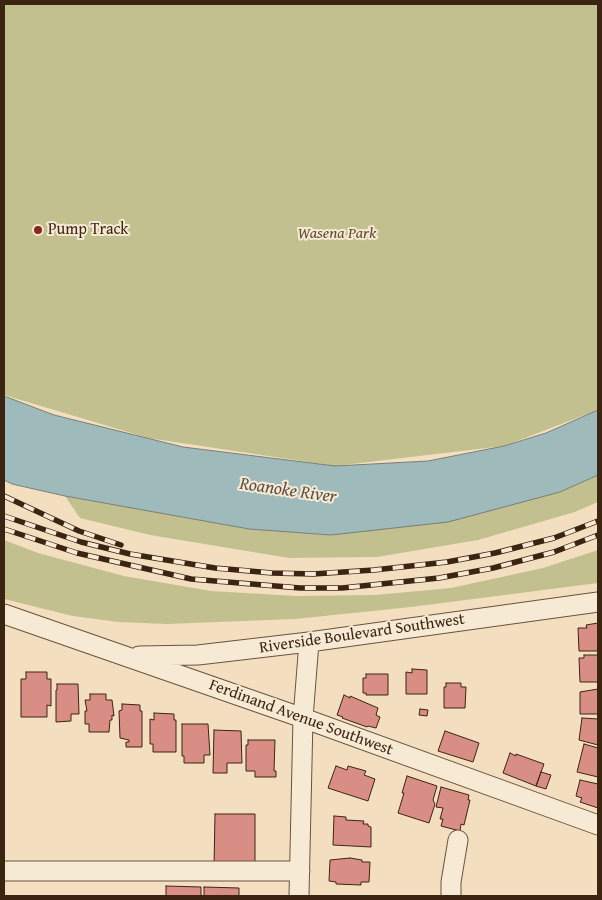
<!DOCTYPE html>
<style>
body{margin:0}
#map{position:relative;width:602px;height:900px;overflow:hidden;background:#f3dfbf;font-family:"Gentium Book Plus",serif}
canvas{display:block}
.frame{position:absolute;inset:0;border:5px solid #3c2413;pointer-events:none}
</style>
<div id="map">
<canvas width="602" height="900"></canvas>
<div class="frame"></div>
</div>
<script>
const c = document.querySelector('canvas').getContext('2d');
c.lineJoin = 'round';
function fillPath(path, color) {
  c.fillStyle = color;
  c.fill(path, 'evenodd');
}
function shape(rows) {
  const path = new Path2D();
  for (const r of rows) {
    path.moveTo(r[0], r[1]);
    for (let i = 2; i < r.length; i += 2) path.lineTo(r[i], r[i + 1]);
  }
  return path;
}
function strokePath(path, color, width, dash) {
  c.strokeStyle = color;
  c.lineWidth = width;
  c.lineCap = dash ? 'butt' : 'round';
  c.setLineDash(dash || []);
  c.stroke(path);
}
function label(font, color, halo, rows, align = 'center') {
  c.font = font + ' "Gentium Book Plus",serif';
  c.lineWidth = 4;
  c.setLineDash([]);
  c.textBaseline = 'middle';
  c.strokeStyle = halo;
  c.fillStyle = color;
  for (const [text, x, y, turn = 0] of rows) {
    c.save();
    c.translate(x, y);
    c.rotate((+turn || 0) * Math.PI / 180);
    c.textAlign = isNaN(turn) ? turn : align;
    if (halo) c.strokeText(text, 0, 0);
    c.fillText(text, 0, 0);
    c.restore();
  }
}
const green = shape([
 [4,4,598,4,598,410,504,446,335,466,148,438,4,395],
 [598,475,598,502,575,512,478,540,377,557,289,558,150,535,80,518,65,496,249,529,331,535,560,492],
 [4,540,38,553,124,576,211,591,296,596,375,595,451,588,543,568,598,550,598,583,411,607,295,619,167,624,118,622,73,616,4,599]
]);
const water = shape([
 [4,396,54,415,183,447,335,466,428,461,504,446,546,433,598,410,598,475,560,492,448,522,331,535,249,529,65,496,12,484,4,480,4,396]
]);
const building = shape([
 [598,623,598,651,579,651,578,628,587,628,586,625,598,623],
 [584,655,598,655,598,682,580,682,579,658,584,658,584,655],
 [412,669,427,670,427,694,406,694,406,672,412,673,412,669],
 [26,672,47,672,47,679,51,679,51,706,47,705,47,717,21,717,21,679,26,679,26,672],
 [366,674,388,674,388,695,366,695,366,693,363,693,363,678,366,678,366,674],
 [446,683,461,683,461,687,466,687,465,708,444,708,444,687,446,687,446,683],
 [57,684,78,684,79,714,71,714,71,721,56,722,56,690,57,690,57,684],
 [598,689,598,714,580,714,580,692,598,689],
 [90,694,106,694,106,700,112,700,114,716,112,715,112,720,110,720,109,732,89,732,89,724,85,724,85,711,87,711,85,700,90,700,90,694],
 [344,695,350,698,350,696,378,708,376,715,380,717,376,728,368,726,367,727,342,718,343,717,337,715,344,695],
 [122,704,140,705,140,711,142,711,142,747,126,747,126,742,129,742,129,740,120,738,119,711,122,710,122,704],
 [420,709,428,710,427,716,419,715,420,709],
 [154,713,174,714,174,720,176,720,176,752,153,752,153,744,150,744,150,719,154,720,154,713],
 [582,718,598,719,598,745,579,740,582,718],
 [182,724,208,724,210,755,204,755,204,763,184,763,184,756,182,756,182,724],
 [214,730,241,731,242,763,227,763,227,773,213,773,214,730],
 [445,731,479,743,473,762,438,751,445,731],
 [248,740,275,740,274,771,276,771,276,777,255,777,255,771,246,771,246,745,248,745,248,740],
 [584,744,598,748,598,777,577,772,584,744],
 [510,753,516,756,516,754,544,764,536,786,503,773,510,753],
 [336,766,347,770,348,766,366,771,364,775,375,779,368,801,328,788,336,766],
 [541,772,551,775,546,789,536,786,541,772],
 [407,776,437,786,433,800,435,804,429,823,398,813,404,793,402,793,407,776],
 [580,780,598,784,598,808,580,802,582,798,576,796,580,780],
 [441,787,469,795,468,800,470,800,464,825,461,824,460,831,441,826,443,819,440,819,443,808,436,807,441,787],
 [215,814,255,814,255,865,214,867,215,814],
 [334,816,346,817,346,820,364,821,363,824,368,824,368,826,371,827,371,847,333,845,334,816],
 [350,858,362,860,362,862,370,862,369,882,361,882,361,885,336,884,336,882,329,881,330,860,350,858],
 [166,886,201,887,201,896,166,896,166,886],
 [204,887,239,888,239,896,204,896,204,887]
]);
const minor = shape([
 [4,614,303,718,598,825],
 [139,656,198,655,309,642,598,602],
 [4,871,300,871],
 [299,896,303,718,309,642],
 [451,896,451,882,458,840]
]);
const rail = shape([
 [4,496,79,531,121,545],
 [4,516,81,542,130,554,215,568,272,573,313,574,374,570,447,562,495,553,554,538,598,521],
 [4,529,77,553,191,579,300,588,342,588,439,578,493,568,554,552,598,535]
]);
const markers = [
 [38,230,5,"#8f2418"]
];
const poiNames = [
 ["Pump Track",48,230]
];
const parkNames = [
 ["Wasena Park",337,234]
];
const streetNames = [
 ["Riverside Boulevard Southwest",362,634,-8],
 ["Ferdinand Avenue Southwest",301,718,20]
];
const waterNames = [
 ["Roanoke River",288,491,8]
];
fillPath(green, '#c2c08e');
fillPath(water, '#9fbabb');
strokePath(water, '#777e78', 1);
fillPath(building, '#d88e85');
strokePath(building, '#3c2413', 1);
strokePath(minor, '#6a533e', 21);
strokePath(minor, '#f7ead5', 19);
strokePath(rail, '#3c2413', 5.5);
strokePath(rail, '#f7ead5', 4, [11]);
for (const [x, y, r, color] of markers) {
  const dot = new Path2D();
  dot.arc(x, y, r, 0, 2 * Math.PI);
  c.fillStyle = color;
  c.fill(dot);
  strokePath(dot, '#f7ead5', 2);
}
label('16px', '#3c2413', '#f7ead5', poiNames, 'left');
label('italic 16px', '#5e4b32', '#f7ead5', parkNames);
label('16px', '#3c2413', '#f7ead5', streetNames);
label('italic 18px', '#5a5145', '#f7ead5', waterNames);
</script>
